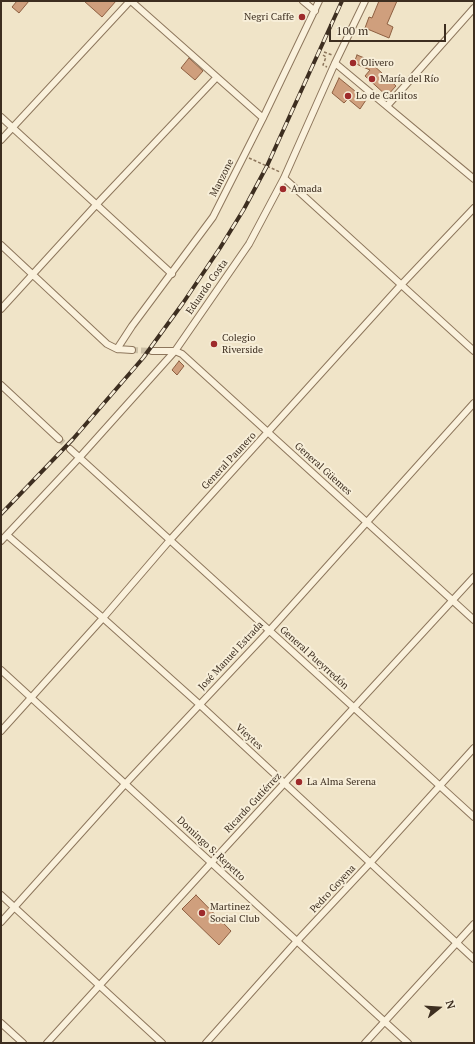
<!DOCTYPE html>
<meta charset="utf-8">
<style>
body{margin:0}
#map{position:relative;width:475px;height:1044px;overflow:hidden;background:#f0e4c8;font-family:"PT Serif",serif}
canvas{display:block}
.frame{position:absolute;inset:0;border:2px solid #3d2e20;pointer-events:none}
.north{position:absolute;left:419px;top:988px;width:40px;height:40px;-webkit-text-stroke:3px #f7eed8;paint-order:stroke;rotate:73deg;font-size:11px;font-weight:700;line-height:16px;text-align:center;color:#3d2e20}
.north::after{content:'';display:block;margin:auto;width:14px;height:18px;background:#3d2e20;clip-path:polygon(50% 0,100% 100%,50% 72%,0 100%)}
.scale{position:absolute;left:329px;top:24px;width:117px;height:18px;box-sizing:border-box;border:2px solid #3d2e20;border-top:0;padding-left:5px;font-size:12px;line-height:14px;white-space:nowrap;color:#3d2e20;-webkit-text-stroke:3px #f7eed8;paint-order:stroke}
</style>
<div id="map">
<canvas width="475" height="1044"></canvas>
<div class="frame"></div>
<div class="north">N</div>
<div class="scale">100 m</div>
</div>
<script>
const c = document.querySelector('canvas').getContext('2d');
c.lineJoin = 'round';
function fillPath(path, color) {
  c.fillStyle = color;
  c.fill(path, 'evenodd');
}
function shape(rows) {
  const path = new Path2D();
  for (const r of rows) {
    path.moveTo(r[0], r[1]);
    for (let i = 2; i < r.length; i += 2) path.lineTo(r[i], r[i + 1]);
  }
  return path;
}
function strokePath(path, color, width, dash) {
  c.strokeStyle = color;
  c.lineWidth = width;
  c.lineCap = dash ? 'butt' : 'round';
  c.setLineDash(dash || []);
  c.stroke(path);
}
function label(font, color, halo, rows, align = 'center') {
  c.font = font + ' "PT Serif",serif';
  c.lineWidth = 4;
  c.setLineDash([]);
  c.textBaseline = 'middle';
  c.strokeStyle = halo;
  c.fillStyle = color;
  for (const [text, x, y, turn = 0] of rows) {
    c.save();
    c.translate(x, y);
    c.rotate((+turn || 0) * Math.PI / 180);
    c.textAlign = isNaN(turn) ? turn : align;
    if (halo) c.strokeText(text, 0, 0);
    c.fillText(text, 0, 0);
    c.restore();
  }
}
const building = shape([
 [17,1,29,1,19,13,12,7,17,1],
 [84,1,116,1,102,17,84,1],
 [379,1,397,1,387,24,393,27,389,38,365,28,369,17,372,18,379,1],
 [357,55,372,61,371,63,396,86,387,96,365,76,370,70,354,63,357,55],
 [189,58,203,71,195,80,181,68,189,58],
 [339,78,366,100,360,109,348,99,344,103,332,93,339,78],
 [179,361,184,366,177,375,172,370,179,361],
 [196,895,231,931,219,945,182,909,196,895]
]);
const streetTunnel = shape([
 [132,350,152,351],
 [59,439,70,449]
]);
const path = shape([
 [324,52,332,55],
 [323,55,326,57,323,65,327,67],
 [249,158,280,172]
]);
const street = shape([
 [131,1,263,118],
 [303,1,315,11],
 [335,63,474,179],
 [387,106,474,8],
 [1,117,172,274],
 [1,140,130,1],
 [284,178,474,351],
 [1,245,107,344,117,349,132,350],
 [1,309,96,205,216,78],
 [117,349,132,326,213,217,263,118,319,1],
 [152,351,175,351,182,354,474,620],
 [1,385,59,439],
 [70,449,474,817],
 [7,535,103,618,199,704,474,959],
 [1,541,79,458,175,351,249,244,284,178,335,63,365,1],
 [1,670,408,1043],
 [1,731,103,618,170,540,401,285,474,208],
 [1,895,162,1043],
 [1,922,126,783,269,631,474,403],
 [1,1023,23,1043],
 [47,1043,211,863,474,577],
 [206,1043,297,941,370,863,474,748],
 [365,1043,474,924]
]);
const rail = shape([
 [1,514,73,439,143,358,183,303,220,248,244,209,267,166,342,1]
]);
const markers = [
 [302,17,4,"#9e2a2b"],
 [353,63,4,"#9e2a2b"],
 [372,79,4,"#9e2a2b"],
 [348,96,4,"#9e2a2b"],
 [283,189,4,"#9e2a2b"],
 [214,344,4,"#9e2a2b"],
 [299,782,4,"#9e2a2b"],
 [202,913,4,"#9e2a2b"]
];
const poiNames = [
 ["Negri Caffe",294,17,"right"],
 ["Olivero",361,63],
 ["María del Río",380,79],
 ["Lo de Carlitos",356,96],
 ["Amada",291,189],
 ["Colegio",222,338],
 ["Riverside",222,350],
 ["La Alma Serena",307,782],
 ["Martinez",210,907],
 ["Social Club",210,919]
];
const streetNames = [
 ["Manzone",222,178,-63],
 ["Eduardo Costa",207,287,-55],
 ["General Paunero",229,461,-47],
 ["General Güemes",323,469,42],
 ["José Manuel Estrada",231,656,-47],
 ["General Pueyrredón",314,658,42],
 ["Vieytes",249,737,43],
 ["Ricardo Gutiérrez",253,803,-47],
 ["Domingo S. Repetto",211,849,43],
 ["Pedro Goyena",333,889,-47]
];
fillPath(building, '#cf9f7d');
strokePath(building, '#8d5f41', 1);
strokePath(streetTunnel, '#ccc0a6', 6, [6, 3]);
strokePath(street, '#8d765c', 8);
strokePath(path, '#8d765c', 1.5, [3, 2]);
strokePath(street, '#faf1dc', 6);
strokePath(rail, '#3d2e20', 4);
strokePath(rail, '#f7eed8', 2.5, [8]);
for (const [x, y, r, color] of markers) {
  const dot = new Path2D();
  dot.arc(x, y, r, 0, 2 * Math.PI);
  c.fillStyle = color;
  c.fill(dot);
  strokePath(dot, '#f7eed8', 1.5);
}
label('10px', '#3d2e20', '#f7eed8', poiNames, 'left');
label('10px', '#3d2e20', '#f7eed8', streetNames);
</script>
